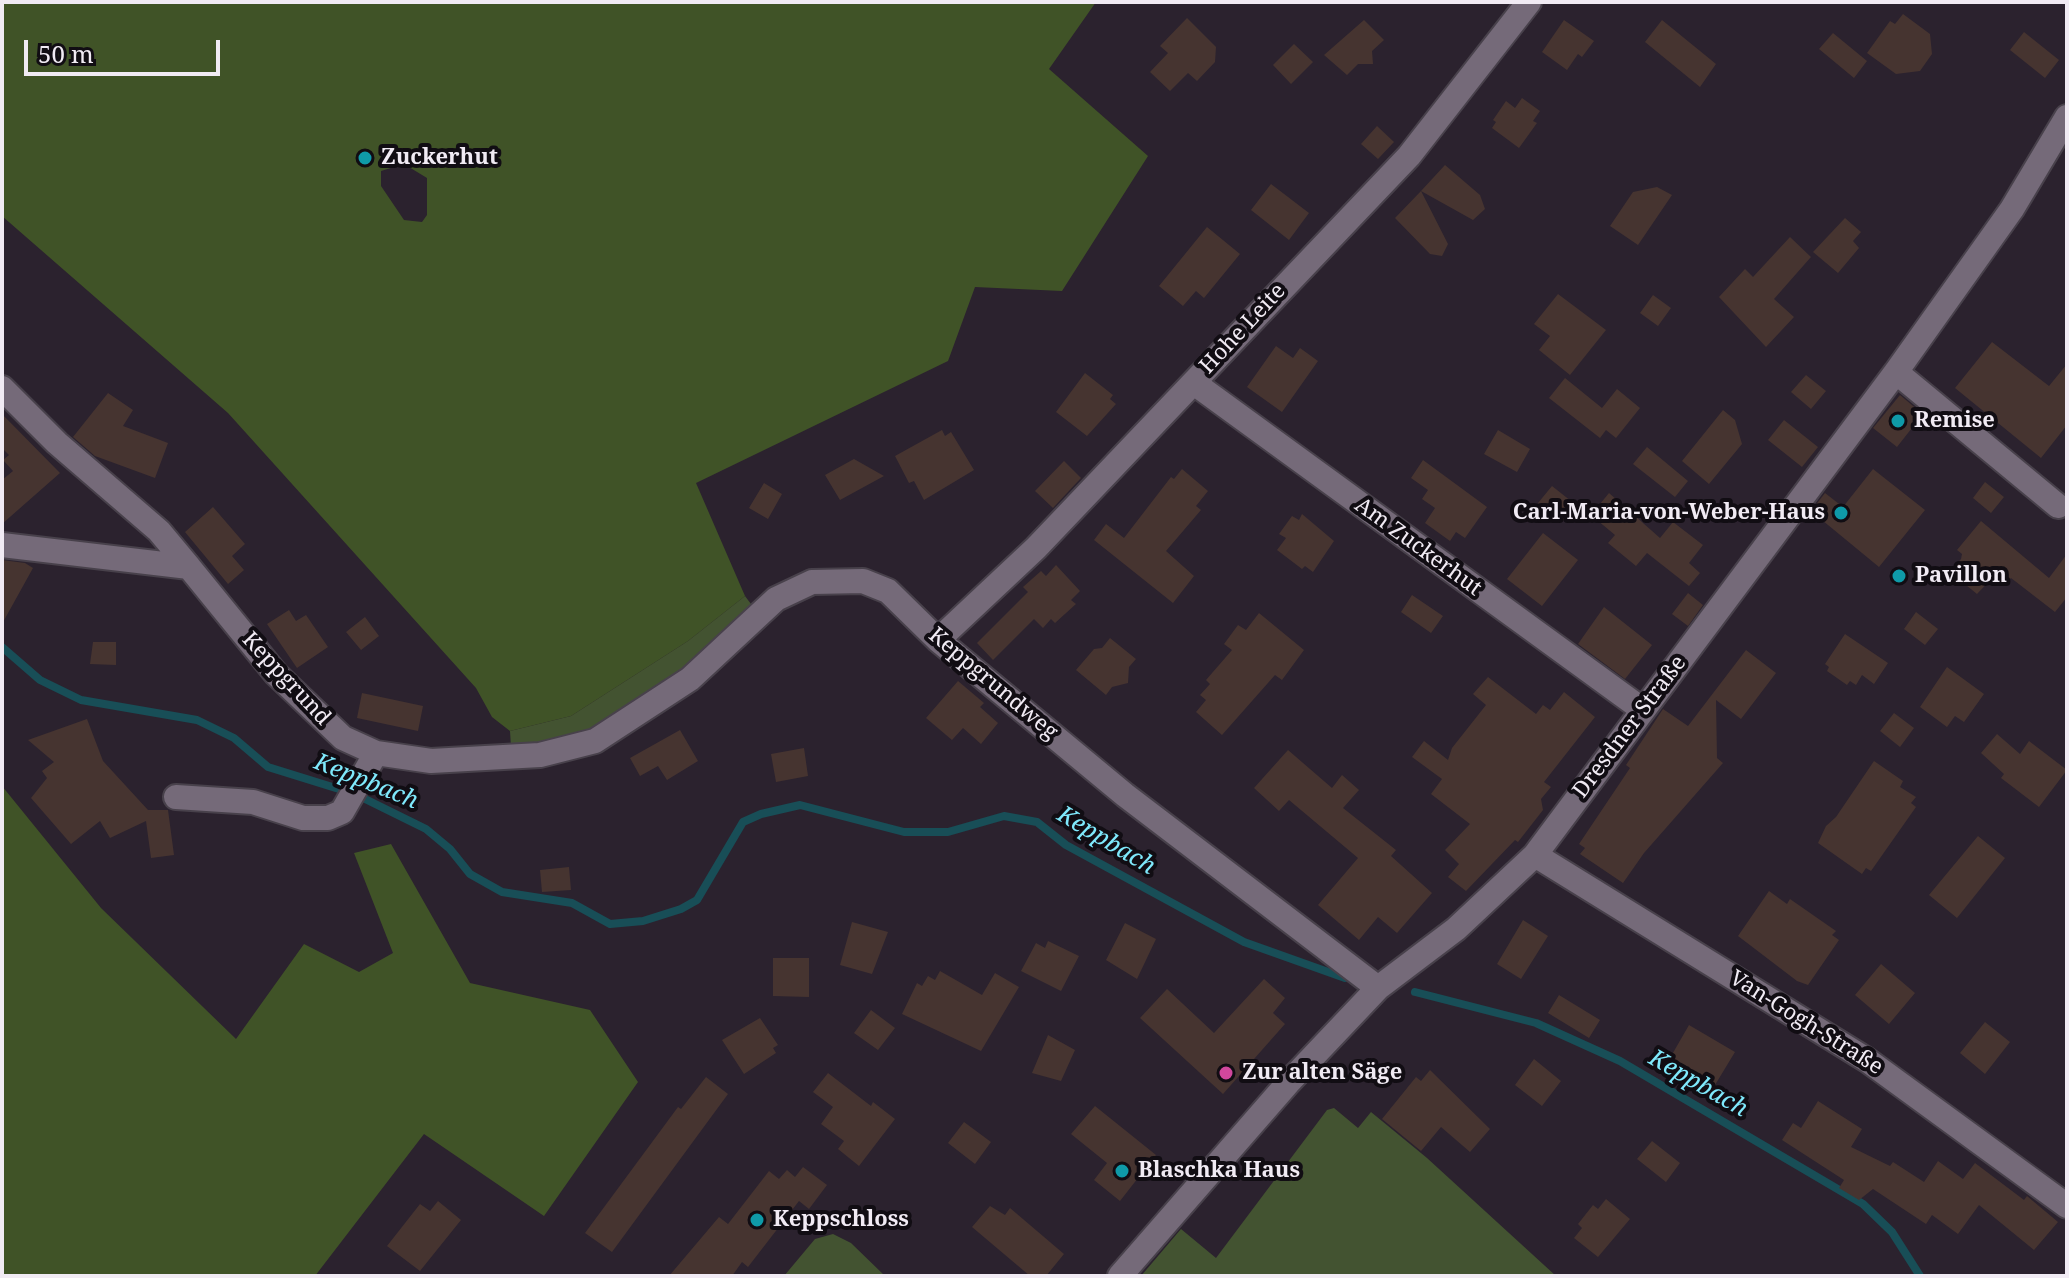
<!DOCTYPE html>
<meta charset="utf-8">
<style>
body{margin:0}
#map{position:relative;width:2069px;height:1278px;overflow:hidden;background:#2b222e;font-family:"Noto Serif",serif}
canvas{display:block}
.frame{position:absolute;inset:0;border:4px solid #f1ebf4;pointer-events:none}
.scale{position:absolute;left:24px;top:40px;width:196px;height:36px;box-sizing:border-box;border:4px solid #f1ebf4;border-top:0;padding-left:10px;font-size:24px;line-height:28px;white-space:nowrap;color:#f1ebf4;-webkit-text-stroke:6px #110d13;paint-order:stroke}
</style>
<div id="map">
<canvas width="2069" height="1278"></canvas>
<div class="frame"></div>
<div class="scale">50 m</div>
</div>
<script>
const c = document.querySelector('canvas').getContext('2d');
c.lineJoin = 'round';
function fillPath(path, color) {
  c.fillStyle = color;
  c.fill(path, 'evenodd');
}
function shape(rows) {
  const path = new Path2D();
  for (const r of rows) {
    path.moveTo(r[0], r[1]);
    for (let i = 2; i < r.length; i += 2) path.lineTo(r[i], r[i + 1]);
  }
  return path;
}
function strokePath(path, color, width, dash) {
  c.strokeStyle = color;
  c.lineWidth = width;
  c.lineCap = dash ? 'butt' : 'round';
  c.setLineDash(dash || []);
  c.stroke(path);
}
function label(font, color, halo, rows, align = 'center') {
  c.font = font + ' "Noto Serif",serif';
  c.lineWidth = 8;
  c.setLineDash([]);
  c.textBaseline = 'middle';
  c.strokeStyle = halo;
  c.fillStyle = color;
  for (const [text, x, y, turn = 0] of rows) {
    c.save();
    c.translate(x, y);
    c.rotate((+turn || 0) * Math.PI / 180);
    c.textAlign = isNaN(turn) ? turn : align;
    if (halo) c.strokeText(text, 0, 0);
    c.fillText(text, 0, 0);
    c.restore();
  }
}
const green = shape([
 [745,596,754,608,683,674,591,732,542,744,511,747,510,731,571,716,688,641],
 [1334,1108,1358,1128,1371,1112,1427,1158,1556,1276,1141,1276,1181,1229,1216,1258,1327,1110],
 [833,1234,851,1243,885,1276,784,1276,815,1239]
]);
const forest = shape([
 [2,2,1096,2,1049,69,1148,156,1062,291,975,287,948,361,696,483,745,596,688,641,571,716,510,731,492,717,476,688,228,413,2,216],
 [404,164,427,178,427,215,422,222,404,220,381,186,381,171],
 [2,786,101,908,236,1039,304,944,359,972,393,953,354,853,391,844,470,983,590,1010,638,1082,544,1216,424,1134,315,1276,2,1276]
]);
const stream = shape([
 [2,647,40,680,81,700,197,720,234,738,268,767,355,794,426,829,450,849,470,874,502,892,572,903,610,924,643,921,681,909,697,900,743,822,761,814,800,805,904,832,948,832,1004,816,1037,822,1066,845,1244,942,1345,978],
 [1415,992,1536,1023,1620,1061,1863,1204,1892,1232,1920,1276]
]);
const building = shape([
 [1903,14,1930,34,1932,54,1920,71,1896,74,1867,53,1890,21,1895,24],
 [1187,18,1216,47,1215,62,1197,81,1188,73,1170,91,1150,72,1168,53,1160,46],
 [1364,20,1384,40,1372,51,1373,64,1358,64,1347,75,1324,55],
 [1564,20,1594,41,1582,57,1578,54,1567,70,1542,52],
 [1662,20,1716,64,1700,87,1645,42],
 [2024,32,2059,60,2045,78,2010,50],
 [1833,33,1867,61,1854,78,1819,49],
 [1294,44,1313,62,1291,84,1273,65],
 [1522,98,1540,111,1533,121,1537,123,1519,148,1492,128,1496,122,1493,120,1506,101,1515,108],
 [1377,126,1394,142,1378,159,1361,144],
 [1445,165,1480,195,1485,209,1473,220,1421,191],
 [1271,184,1309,213,1289,240,1251,210],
 [1657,187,1672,195,1638,245,1610,226,1633,192],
 [1421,191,1448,244,1442,256,1430,254,1395,218],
 [1845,218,1861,232,1853,241,1859,248,1838,273,1813,252],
 [1207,227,1240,254,1204,298,1196,291,1183,306,1159,286],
 [1790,237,1811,257,1774,299,1794,317,1766,347,1719,297,1745,269,1753,277],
 [1558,294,1606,330,1570,375,1539,350,1550,336,1534,324],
 [1653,295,1671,308,1658,326,1640,313],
 [1992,342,2049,386,2067,364,2067,425,2041,458,1955,388],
 [1276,346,1293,358,1300,348,1318,361,1282,412,1247,387],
 [1085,373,1113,395,1110,399,1116,404,1087,436,1056,412],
 [1806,375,1826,391,1811,409,1791,392],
 [1565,378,1602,408,1617,389,1640,408,1616,438,1606,430,1600,438,1549,398],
 [108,393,133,410,123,426,168,443,155,478,95,456,73,437],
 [1900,395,1919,411,1919,419,1897,447,1873,428],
 [1723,410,1735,420,1742,444,1709,484,1682,461],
 [2,414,60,473,2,524,2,480,13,471,3,460,9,455,2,448],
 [1784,420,1818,447,1802,467,1768,440],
 [942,430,945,436,951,432,974,470,924,500,914,481,909,483,895,456],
 [1498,430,1530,449,1517,472,1484,454],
 [1647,447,1688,481,1675,497,1633,464],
 [854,459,884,476,840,500,825,475],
 [1423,460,1487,507,1465,538,1456,532,1450,541,1425,523,1435,508,1422,499,1428,490,1411,478],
 [1064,461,1081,478,1053,508,1035,491],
 [1182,469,1208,491,1196,506,1201,510,1166,551,1194,576,1173,603,1094,540,1106,524,1124,538,1171,477,1174,479],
 [1873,469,1925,510,1879,567,1811,511,1825,493,1843,507],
 [1985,482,2004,497,1991,513,1973,498],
 [764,483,782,494,768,519,749,508],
 [1552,486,1576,505,1562,522,1538,503],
 [1609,493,1660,538,1673,522,1703,545,1689,563,1700,573,1689,586,1647,553,1636,566,1608,543,1615,535,1591,515],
 [213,507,245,544,232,556,244,570,228,584,185,532],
 [1302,514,1334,541,1313,572,1305,566,1302,569,1277,550,1286,538,1279,534,1292,516,1299,520],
 [1981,521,2049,578,2067,554,2067,597,2055,612,2011,578,2007,582,1997,573,1977,594,1950,572,1961,559,1962,554,1957,550],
 [1543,533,1578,560,1542,606,1507,579],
 [2,560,25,563,33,568,2,624],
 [1056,565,1080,591,1071,600,1076,604,1055,623,1051,619,1043,628,1034,619,993,660,977,643,1028,592,1023,587,1041,571,1046,576],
 [1688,593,1703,605,1688,626,1672,614],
 [1412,595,1443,616,1431,633,1401,612],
 [1604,607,1652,645,1625,679,1578,644],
 [289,610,296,621,306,615,328,647,297,668,267,624],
 [1916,612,1938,629,1925,645,1904,629],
 [1259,613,1304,650,1282,680,1275,675,1222,735,1196,712,1206,700,1200,695,1210,684,1206,680,1232,650,1224,644,1238,625,1246,630],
 [365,617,379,636,361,650,346,632],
 [1845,634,1888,663,1874,684,1862,675,1856,685,1850,681,1847,685,1827,671,1829,667,1825,664],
 [1110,638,1136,659,1129,667,1128,683,1112,687,1106,695,1076,670,1094,649,1102,648],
 [93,642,116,642,116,665,90,664],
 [1746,650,1776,673,1741,719,1716,700,1717,758,1723,763,1644,853,1623,883,1580,854,1585,848,1579,844,1630,768,1626,765,1663,709,1688,726],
 [1947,667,1984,694,1964,722,1955,716,1947,727,1920,707],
 [1488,677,1536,714,1543,705,1550,710,1564,692,1595,717,1544,782,1551,787,1541,799,1543,810,1518,842,1515,840,1466,891,1448,877,1459,864,1445,850,1470,824,1431,794,1442,779,1412,757,1424,741,1448,760,1452,748,1486,705,1473,694],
 [958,681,984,703,980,707,998,723,981,744,963,728,952,740,926,718],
 [362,693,423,706,418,731,357,718],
 [1894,713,1914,728,1900,747,1880,731],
 [87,719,103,761,148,810,168,810,174,855,151,858,146,821,110,838,100,821,71,844,31,798,47,778,42,771,54,762,28,740],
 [680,730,698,761,667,780,658,766,640,776,630,758],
 [1997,734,2020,754,2029,741,2067,770,2039,807,2001,778,2004,774,1981,753],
 [804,748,808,776,776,782,771,754],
 [1288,750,1332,788,1342,775,1359,790,1343,808,1396,850,1391,856,1432,893,1397,933,1378,917,1359,940,1318,905,1358,858,1289,800,1279,811,1254,788],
 [1874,761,1903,781,1900,787,1916,797,1911,803,1916,807,1871,871,1866,868,1862,874,1818,843,1826,826,1836,817],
 [1978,836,2005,858,1957,918,1929,895],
 [569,867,571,890,542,892,540,870],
 [1769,891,1787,904,1790,899,1836,931,1832,935,1839,940,1808,985,1797,981,1738,936],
 [1523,920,1548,936,1521,979,1497,964],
 [852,922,888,932,872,974,840,965],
 [1125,923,1156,939,1137,979,1106,960],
 [1048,941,1079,956,1061,991,1021,971,1036,943,1045,948],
 [773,958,809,958,809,997,773,996],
 [1881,964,1915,993,1889,1024,1855,995],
 [940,971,982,995,995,973,1019,987,981,1051,902,1014,917,983,922,986,928,976,935,980],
 [1264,979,1285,998,1273,1013,1285,1024,1223,1094,1140,1018,1167,989,1214,1033],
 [1559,995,1600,1020,1589,1038,1548,1013],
 [871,1010,895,1028,878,1050,854,1033],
 [760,1018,778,1045,773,1048,776,1053,744,1074,722,1040],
 [1985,1022,2010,1042,1985,1074,1960,1053],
 [1689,1025,1735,1052,1715,1085,1670,1058],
 [1048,1035,1075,1050,1061,1081,1032,1073],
 [1534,1059,1561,1081,1542,1106,1515,1085],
 [1430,1070,1490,1129,1470,1152,1441,1127,1421,1151,1382,1119,1416,1077,1421,1081],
 [828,1073,871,1106,873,1102,895,1119,859,1166,838,1149,844,1141,821,1124,833,1107,813,1092],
 [706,1077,728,1094,612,1252,585,1233,678,1107,681,1109],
 [1818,1101,1862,1129,1851,1147,1890,1166,1893,1162,1924,1182,1938,1161,1963,1179,1975,1163,2024,1200,2027,1196,2058,1222,2034,1250,1979,1205,1958,1234,1932,1215,1926,1224,1873,1189,1859,1200,1839,1188,1844,1180,1782,1140,1793,1123,1801,1128],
 [1095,1106,1156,1155,1120,1201,1094,1180,1107,1163,1071,1134],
 [964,1122,991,1142,975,1164,948,1143],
 [1652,1141,1680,1163,1666,1182,1637,1159],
 [803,1167,827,1185,809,1209,799,1201,748,1267,742,1262,732,1276,669,1276,719,1217,728,1224,769,1171,779,1179,787,1170,795,1177],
 [1606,1199,1630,1219,1598,1257,1574,1238,1582,1228,1578,1224,1593,1205,1598,1209],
 [438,1201,461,1220,420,1271,387,1246,420,1204,430,1211],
 [990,1206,1005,1215,1010,1208,1064,1254,1046,1276,1030,1276,972,1227]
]);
const minor = shape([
 [1896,372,2058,506],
 [1194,383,1643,710],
 [2,388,57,443,159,531,189,567],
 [2,545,189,567,276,674,343,738,376,753,431,761,540,755,595,741,690,679,776,599,812,582,863,581,888,591,938,640,1125,795,1378,988],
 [938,640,1036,548,1409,156,1529,2],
 [176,797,253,802,303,818,328,818,342,812,376,753],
 [1535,855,1867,1060,2067,1206],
 [1120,1276,1288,1083,1378,988,1456,929,1535,855,1896,372,2012,209,2067,117]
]);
const markers = [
 [365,158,8,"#0f9aa8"],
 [1898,421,8,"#0f9aa8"],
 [1841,513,8,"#0f9aa8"],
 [1899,576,8,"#0f9aa8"],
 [1226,1073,8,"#d1479c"],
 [1122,1171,8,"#0f9aa8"],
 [757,1220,8,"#0f9aa8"]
];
const poiNames = [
 ["Zuckerhut",381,158],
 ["Remise",1914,421],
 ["Carl-Maria-von-Weber-Haus",1825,513,"right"],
 ["Pavillon",1915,576],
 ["Zur alten Säge",1242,1073],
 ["Blaschka Haus",1138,1171],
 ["Keppschloss",773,1220]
];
const streetNames = [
 ["Hohe Leite",1243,329,-47],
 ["Am Zuckerhut",1418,547,36],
 ["Keppgrund",286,679,47],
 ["Keppgrundweg",993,684,40],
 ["Dresdner Straße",1630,727,-53],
 ["Van-Gogh-Straße",1806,1023,32]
];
const waterNames = [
 ["Keppbach",366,782,22],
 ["Keppbach",1106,841,31],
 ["Keppbach",1698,1084,30]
];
fillPath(green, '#435331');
fillPath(forest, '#405327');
strokePath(stream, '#184e57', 8);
fillPath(building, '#463430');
strokePath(minor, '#48414b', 28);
strokePath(minor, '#756a79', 24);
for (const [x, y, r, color] of markers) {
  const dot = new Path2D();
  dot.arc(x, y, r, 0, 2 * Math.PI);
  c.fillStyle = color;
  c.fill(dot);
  strokePath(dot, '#110d13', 3);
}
label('bold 22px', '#f1ebf4', '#110d13', poiNames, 'left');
label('22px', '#f1ebf4', '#110d13', streetNames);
label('italic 24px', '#7fe9fc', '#110d13', waterNames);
</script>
